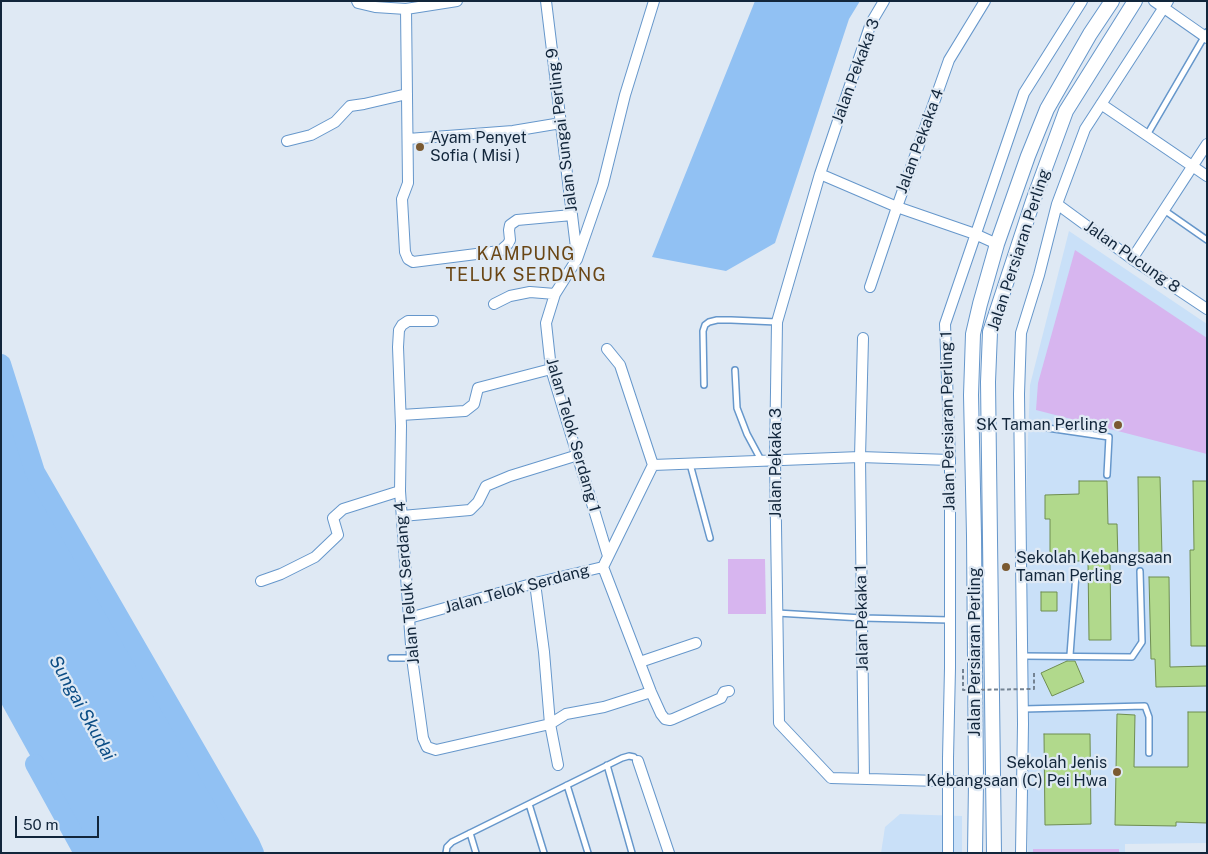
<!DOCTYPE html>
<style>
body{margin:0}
#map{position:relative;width:1208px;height:854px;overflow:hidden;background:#dfe9f4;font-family:"Public Sans",sans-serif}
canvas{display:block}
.frame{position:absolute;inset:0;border:2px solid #12263b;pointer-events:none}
.scale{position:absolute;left:15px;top:816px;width:84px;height:22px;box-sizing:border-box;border:2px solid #12263b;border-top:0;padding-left:6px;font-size:15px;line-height:18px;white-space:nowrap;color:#12263b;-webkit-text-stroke:4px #dfe9f4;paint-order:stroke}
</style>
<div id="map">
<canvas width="1208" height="854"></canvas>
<div class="frame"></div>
<div class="scale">50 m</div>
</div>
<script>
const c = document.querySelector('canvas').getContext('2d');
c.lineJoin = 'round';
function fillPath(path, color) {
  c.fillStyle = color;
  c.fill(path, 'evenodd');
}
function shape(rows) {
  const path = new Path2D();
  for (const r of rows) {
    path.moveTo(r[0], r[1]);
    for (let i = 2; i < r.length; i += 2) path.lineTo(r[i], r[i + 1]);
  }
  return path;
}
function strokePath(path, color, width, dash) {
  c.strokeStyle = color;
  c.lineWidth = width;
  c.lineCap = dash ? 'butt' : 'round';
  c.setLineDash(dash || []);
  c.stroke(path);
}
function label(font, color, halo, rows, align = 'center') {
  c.font = font + ' "Public Sans",sans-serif';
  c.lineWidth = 4.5;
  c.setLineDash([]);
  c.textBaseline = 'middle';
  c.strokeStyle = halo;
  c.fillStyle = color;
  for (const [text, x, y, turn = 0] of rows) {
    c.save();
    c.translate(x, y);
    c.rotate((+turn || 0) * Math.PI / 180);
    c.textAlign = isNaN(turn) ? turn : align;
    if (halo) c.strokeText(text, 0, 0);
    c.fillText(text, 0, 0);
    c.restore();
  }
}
const built = shape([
 [1069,231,1207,324,1207,843,1125,844,1125,853,1028,853,1026,696,1027,466,1030,385],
 [900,814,962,816,962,853,881,853,885,827]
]);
const green = shape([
 [1075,250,1207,338,1207,454,1036,410,1038,383],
 [728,559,765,559,766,614,728,614],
 [1033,849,1119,849,1119,853,1033,853]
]);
const water = shape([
 [755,1,860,1,849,19,775,243,726,271,652,257],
 [1,364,35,472,250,844,254,853,84,853,1,703]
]);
const river = shape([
 [1,364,35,472,250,844,254,853],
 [35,764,84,853]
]);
const building = shape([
 [1138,477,1160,477,1162,556,1139,556,1138,477],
 [1079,481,1107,481,1108,524,1117,524,1118,561,1110,561,1111,640,1089,640,1088,561,1050,561,1050,519,1045,519,1045,495,1079,494,1079,481],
 [1193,481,1207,481,1207,646,1191,646,1190,550,1194,550,1193,481],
 [1149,577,1169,577,1170,667,1207,666,1207,686,1156,687,1155,659,1151,659,1149,577],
 [1041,592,1057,592,1057,611,1041,611,1041,592],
 [1067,661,1075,661,1084,682,1052,696,1041,673,1067,661],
 [1188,712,1207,712,1207,823,1176,822,1176,826,1115,825,1117,714,1135,715,1134,767,1188,767,1188,712],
 [1044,734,1090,734,1091,824,1045,825,1044,734]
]);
const lane = shape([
 [1147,135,1207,32],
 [1164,210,1207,240],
 [735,370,737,408,747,434,761,460],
 [704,385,703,331,705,325,709,322,717,320,731,320,777,322],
 [1020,424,1109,437,1107,475],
 [690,464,710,538],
 [777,613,862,618,950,620],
 [1070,655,1076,574],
 [1023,656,1132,657,1142,642,1140,571],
 [391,658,412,658],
 [1023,709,1145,706,1149,717,1149,753],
 [607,765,632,853],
 [567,785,588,853],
 [529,804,544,853],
 [470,833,476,853],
 [446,853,447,847,452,842,622,758,629,756,634,757,638,761]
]);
const street = shape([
 [357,1,358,3,375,7,406,9,457,1],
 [546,1,577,256],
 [884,1,871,23,820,174,777,322,775,460,779,723,831,778,976,782],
 [1154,1,1207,38],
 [406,9,408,183,402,199,405,252,408,259,413,262,500,251,508,244,510,240,509,230,510,225,517,220,572,215],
 [1101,104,1207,176],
 [408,139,513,131,561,123],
 [287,141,311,135,335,122,350,106,364,104,407,94],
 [820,174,897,207,975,234,997,244],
 [1057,204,1132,259,1207,309],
 [1132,259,1207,144],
 [870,287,897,207,949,60,985,1],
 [494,304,510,296,530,292,555,294],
 [433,321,408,321,402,325,399,330,398,347,401,426,400,491,409,618,412,658,423,738,427,747,436,750,550,724,566,714,604,707,651,692],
 [863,338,860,457,864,779],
 [607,349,620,365,653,465],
 [401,415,465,411,474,404,478,388,551,369],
 [653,465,860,457,950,460],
 [402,516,470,510,478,502,486,486,510,476,578,455],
 [608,556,551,369,546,323,555,294,577,259,603,184,625,95,654,1],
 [603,567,651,692,661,714,665,719,670,720,673,719,721,698,724,692,729,691],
 [261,581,281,574,315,557,338,535,333,518,343,509,400,491],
 [535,583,544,652,550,724,558,765],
 [409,618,535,583,603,567,653,465],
 [640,662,696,643],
 [638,761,669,853],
 [948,853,948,758,950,668,950,460,945,324,1024,93,1082,1],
 [1021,853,1023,724,1019,394,1021,333,1039,275,1057,204,1085,129,1168,1]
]);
const secondary = shape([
 [975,853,976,782,974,536,971,395,973,334,980,304,997,244,1028,156,1047,109,1090,34,1112,1],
 [994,853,988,382,990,332,1033,201,1066,111,1135,1]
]);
const pathBridge = shape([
 [963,669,963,690,1034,689,1034,672]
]);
const markers = [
 [420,147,5,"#7b5a31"],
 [1118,425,5,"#7b5a31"],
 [1006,567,5,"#7b5a31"],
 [1117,772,5,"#7b5a31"]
];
const streetNames = [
 ["Jalan Pekaka 3",856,71,-70],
 ["Jalan Sungai Perling 9",562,130,-97],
 ["Jalan Pekaka 4",920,141,-70],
 ["Jalan Persiaran Perling",1019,250,-72],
 ["Jalan Pucung 8",1132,257,35],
 ["Jalan Persiaran Perling 1",948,421,-91],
 ["Jalan Telok Serdang 1",573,435,74],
 ["Jalan Pekaka 3",776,463,-90],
 ["Jalan Teluk Serdang 4",407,583,-95],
 ["Jalan Telok Serdang",517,589,-15],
 ["Jalan Pekaka 1",862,618,-91],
 ["Jalan Persiaran Perling",975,652,-90]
];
const poiNames = [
 ["Ayam Penyet",430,138],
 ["Sofia ( Misi )",430,156],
 ["SK Taman Perling",1108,425,"right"],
 ["Sekolah Kebangsaan",1016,558],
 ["Taman Perling",1016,576],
 ["Sekolah Jenis",1107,763,"right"],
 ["Kebangsaan (C) Pei Hwa",1107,781,"right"]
];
const neighbourhoodNames = [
 ["KAMPUNG",526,254],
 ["TELUK SERDANG",526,275]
];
const waterNames = [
 ["Sungai Skudai",82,708,61]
];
fillPath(built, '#c9e0f8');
fillPath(green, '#d7b5ef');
fillPath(water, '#91c1f3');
strokePath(river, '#91c1f3', 20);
fillPath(building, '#b1d98c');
strokePath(building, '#6f8e51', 1);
strokePath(lane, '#6697cb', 8);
strokePath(street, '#6697cb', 12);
strokePath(secondary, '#6697cb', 16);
strokePath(lane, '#fff', 5);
strokePath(street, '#fff', 10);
strokePath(secondary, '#fff', 14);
strokePath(pathBridge, '#748393', 2, [4, 2.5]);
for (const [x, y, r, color] of markers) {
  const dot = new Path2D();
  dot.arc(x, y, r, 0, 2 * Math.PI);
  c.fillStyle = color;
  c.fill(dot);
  strokePath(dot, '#dfe9f4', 2);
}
label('16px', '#12263b', '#dfe9f4', streetNames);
label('16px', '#12263b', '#dfe9f4', poiNames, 'left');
c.letterSpacing = '1px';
label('18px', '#6a4615', '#dfe9f4', neighbourhoodNames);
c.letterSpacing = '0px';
label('italic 18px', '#0c4d85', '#dfe9f4', waterNames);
</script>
